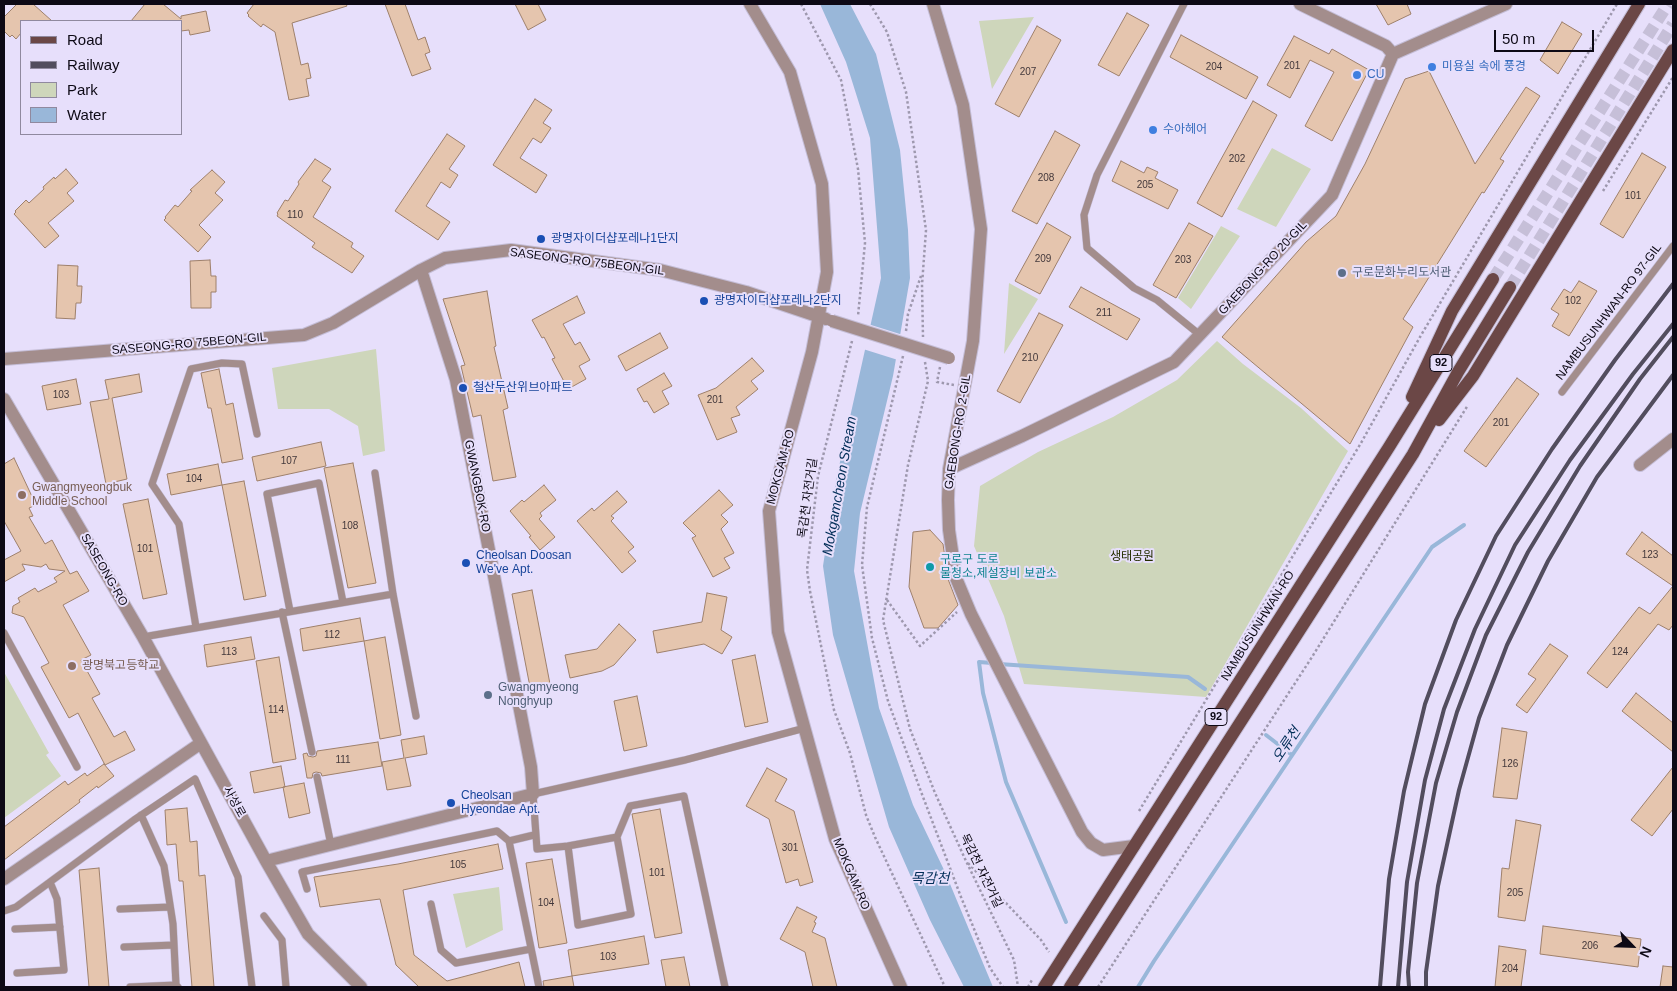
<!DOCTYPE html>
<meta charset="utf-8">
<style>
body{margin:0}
#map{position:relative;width:1677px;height:991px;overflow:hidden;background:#e7dffb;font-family:Helvetica,sans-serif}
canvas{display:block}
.frame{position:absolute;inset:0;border:5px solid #0d0915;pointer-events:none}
.legend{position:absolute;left:20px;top:20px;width:162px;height:115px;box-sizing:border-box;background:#e7dffb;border:1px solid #90899f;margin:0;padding:6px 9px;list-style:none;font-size:15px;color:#0d0915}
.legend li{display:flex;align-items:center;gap:10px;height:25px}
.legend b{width:25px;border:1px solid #90899f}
.north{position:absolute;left:1607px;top:921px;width:50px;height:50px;-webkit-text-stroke:4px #e7dffb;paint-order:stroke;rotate:114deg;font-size:14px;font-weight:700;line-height:20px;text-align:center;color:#0d0915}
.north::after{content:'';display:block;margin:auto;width:18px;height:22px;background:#0d0915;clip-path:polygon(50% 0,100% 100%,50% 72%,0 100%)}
.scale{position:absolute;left:1494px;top:30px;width:100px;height:22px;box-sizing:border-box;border:2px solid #0d0915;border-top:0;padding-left:6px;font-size:15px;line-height:18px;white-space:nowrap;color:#0d0915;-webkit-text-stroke:4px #e7dffb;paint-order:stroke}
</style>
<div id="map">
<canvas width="1677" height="991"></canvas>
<div class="frame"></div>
<ul class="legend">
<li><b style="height:6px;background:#6b4746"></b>Road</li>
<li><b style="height:6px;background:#524d5e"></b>Railway</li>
<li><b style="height:14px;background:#ced6bb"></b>Park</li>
<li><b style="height:14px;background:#99b7d9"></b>Water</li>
</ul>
<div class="north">N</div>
<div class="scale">50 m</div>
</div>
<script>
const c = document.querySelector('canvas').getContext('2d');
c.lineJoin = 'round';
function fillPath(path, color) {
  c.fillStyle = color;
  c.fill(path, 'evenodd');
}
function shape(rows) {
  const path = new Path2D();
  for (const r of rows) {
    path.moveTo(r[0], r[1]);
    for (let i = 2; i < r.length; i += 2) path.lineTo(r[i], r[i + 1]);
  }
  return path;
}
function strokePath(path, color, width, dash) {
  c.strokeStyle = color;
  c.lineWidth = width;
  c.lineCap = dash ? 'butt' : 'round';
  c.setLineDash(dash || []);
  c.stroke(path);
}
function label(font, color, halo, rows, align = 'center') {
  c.font = font + ' Helvetica,"Noto Sans KR",sans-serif';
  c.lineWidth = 4;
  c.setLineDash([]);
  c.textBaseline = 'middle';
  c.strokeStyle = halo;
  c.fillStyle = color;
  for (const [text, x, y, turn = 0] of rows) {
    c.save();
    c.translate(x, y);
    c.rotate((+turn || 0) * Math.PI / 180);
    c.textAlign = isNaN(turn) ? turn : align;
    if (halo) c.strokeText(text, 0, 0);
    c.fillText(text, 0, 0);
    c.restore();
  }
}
const green = shape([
 [1034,17,992,89,979,21],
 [1272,148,1311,169,1276,227,1237,209],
 [1221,226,1240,236,1191,309,1178,298],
 [1009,283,1038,299,1004,354],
 [1217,341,1243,364,1301,408,1348,451,1206,697,1024,684,1004,616,974,546,980,486,1038,452,1113,417,1177,380],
 [376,349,385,451,363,456,358,426,329,409,278,409,272,368],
 [4,672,49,753,46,755,61,776,4,818],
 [499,887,503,930,466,948,453,894]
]);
const water = shape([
 [820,4,850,4,876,54,900,150,908,230,910,278,893,376,860,513,854,571,879,708,913,805,945,872,993,987,964,987,930,920,889,827,833,635,823,566,836,480,881,278,870,138,846,62]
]);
const pier = shape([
 [868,324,903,335,898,360,863,349]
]);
const stream = shape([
 [992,663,979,662,983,693,1006,782,1066,922],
 [999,664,1188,677,1205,689],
 [1266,735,1292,755],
 [1138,987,1154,961,1432,547,1464,525]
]);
const building = shape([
 [17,4,33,4,52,21,21,21,21,33,16,39,12,35,10,37,4,31,4,17,17,4],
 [145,4,163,4,181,19,181,16,206,11,210,31,190,35,189,30,181,31,181,21,131,21,145,4],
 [254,4,346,4,347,6,292,23,301,65,308,63,311,78,306,79,309,96,289,100,275,32,263,24,261,27,248,16,249,15,247,13,254,4],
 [385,4,405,4,418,40,425,37,430,52,425,54,431,69,412,76,385,4],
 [515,4,538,4,546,20,528,30,515,4],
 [1376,4,1407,4,1411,14,1388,25,1376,4],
 [1127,13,1149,25,1119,76,1098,65,1127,13],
 [1562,22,1582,34,1558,74,1540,60,1562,22],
 [1037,26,1061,40,1019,117,995,104,1037,26],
 [1181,35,1258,77,1246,99,1170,57,1181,35],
 [1294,36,1329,54,1332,49,1369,70,1332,141,1305,126,1334,72,1310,60,1290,98,1267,85,1294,36],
 [1429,71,1475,164,1526,87,1540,96,1500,159,1504,161,1484,193,1482,192,1403,319,1413,327,1350,444,1222,337,1306,242,1336,216,1365,164,1405,79,1429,71],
 [535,99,552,110,543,123,551,128,541,143,533,138,520,158,547,175,536,193,493,165,535,99],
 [1253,101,1277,115,1222,217,1197,203,1253,101],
 [1055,131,1080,145,1037,224,1012,211,1055,131],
 [447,134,465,146,449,169,458,175,450,188,441,182,426,206,450,222,438,240,395,211,447,134],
 [1642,153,1666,167,1623,238,1600,224,1642,153],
 [315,159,331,169,322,181,331,187,313,217,353,243,351,247,364,256,352,273,312,247,315,243,277,216,278,214,277,213,285,200,288,201,299,184,298,182,315,159],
 [1121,161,1144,173,1147,167,1158,172,1155,178,1178,190,1168,209,1112,181,1121,161],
 [66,169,78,183,67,193,74,201,48,223,59,236,45,248,14,214,16,212,15,211,26,200,29,203,44,189,43,187,54,177,55,179,66,169],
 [212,170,225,182,215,193,223,200,199,225,211,237,198,252,164,220,166,218,165,217,175,205,178,207,192,191,190,190,212,170],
 [1047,223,1071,237,1040,294,1015,281,1047,223],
 [1189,223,1213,236,1176,298,1153,285,1189,223],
 [210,260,211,276,216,276,216,292,211,292,211,308,191,308,190,261,210,260],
 [58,265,78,266,77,286,82,286,81,303,76,303,75,319,56,318,58,265],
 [1579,281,1597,291,1569,336,1552,326,1559,314,1551,309,1564,289,1571,293,1579,281],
 [1081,287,1140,319,1127,340,1069,307,1081,287],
 [487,291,496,346,494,347,508,408,503,410,516,477,493,481,481,415,473,417,461,366,465,365,443,299,487,291],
 [577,296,585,313,563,324,575,345,580,342,590,360,579,366,586,379,568,389,552,359,555,358,544,337,542,338,532,320,577,296],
 [1039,313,1063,325,1020,403,997,391,1039,313],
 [660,333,668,348,626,371,618,356,660,333],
 [752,358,764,371,751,381,758,389,736,407,740,415,731,418,737,432,717,440,698,395,716,388,752,358],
 [219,369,226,405,233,403,243,459,222,463,211,408,208,408,201,373,219,369],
 [664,373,672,386,662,391,669,404,654,413,647,401,644,402,637,389,664,373],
 [139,374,142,392,112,398,127,479,106,484,90,402,109,399,105,380,139,374],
 [1517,378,1539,394,1486,467,1464,451,1517,378],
 [76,379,81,404,47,410,42,386,76,379],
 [321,442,326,466,257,481,252,457,321,442],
 [14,458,36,505,29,508,33,516,29,517,45,544,52,540,70,574,77,571,89,591,63,605,91,655,81,660,100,694,92,698,114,737,125,731,135,750,105,765,78,713,69,718,41,667,49,663,24,617,12,613,13,606,20,602,18,598,35,588,38,592,57,582,54,578,65,571,49,569,46,564,41,567,22,564,25,570,4,582,4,560,21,551,4,521,4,464,14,458],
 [353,463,376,583,348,588,324,468,353,463],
 [218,464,222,485,171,495,167,474,218,464],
 [244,481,266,596,244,600,222,485,244,481],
 [544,485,556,500,540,513,542,516,539,519,555,537,540,550,529,537,531,536,510,511,522,500,524,502,544,485],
 [719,490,733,505,721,515,728,522,721,529,734,553,724,558,730,568,713,577,692,538,696,536,683,523,719,490],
 [617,491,627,502,611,516,614,518,611,521,634,547,628,552,636,561,622,573,577,521,592,508,594,511,617,491],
 [148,499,167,594,143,599,123,504,148,499],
 [930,530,943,544,948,579,958,605,938,628,924,628,909,587,913,532,930,530],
 [1642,532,1673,556,1673,625,1669,630,1658,624,1607,688,1587,673,1639,607,1650,614,1673,586,1626,554,1642,532],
 [532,590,550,684,530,687,512,594,532,590],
 [707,593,727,597,721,630,732,637,722,654,704,644,657,653,653,631,702,622,707,593],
 [360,618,364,641,303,651,300,629,360,618],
 [619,624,636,640,614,665,602,671,570,678,565,655,597,649,619,624],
 [251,637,255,659,207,667,204,645,251,637],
 [385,637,401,735,380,739,364,641,385,637],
 [1550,644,1568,656,1527,713,1516,705,1536,679,1528,674,1550,644],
 [755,655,768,722,745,727,732,660,755,655],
 [279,657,296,759,273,763,256,661,279,657],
 [1636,693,1673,723,1673,752,1622,711,1636,693],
 [637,696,647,746,624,751,614,701,637,696],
 [1502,728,1527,732,1517,799,1493,797,1502,728],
 [424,736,427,754,405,758,411,786,387,790,382,762,404,758,401,740,424,736],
 [378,742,382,766,322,776,321,773,316,772,313,773,312,778,307,778,303,754,307,753,308,756,313,757,316,756,317,751,378,742],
 [104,764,114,776,98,788,97,786,79,800,80,802,4,860,4,827,65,781,68,785,85,773,87,776,104,764],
 [281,766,285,787,254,793,250,772,281,766],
 [1673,767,1673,809,1652,836,1631,820,1673,767],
 [767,768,787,779,775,801,794,811,813,882,800,886,798,879,786,883,769,819,746,806,767,768],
 [304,783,310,813,289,818,283,787,304,783],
 [187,808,190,842,197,841,199,876,205,875,214,987,192,987,183,881,179,881,176,844,167,845,165,810,187,808],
 [660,809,682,933,655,938,632,814,660,809],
 [1516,820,1541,825,1525,921,1498,917,1502,868,1509,869,1516,820],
 [498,844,503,869,403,890,414,955,447,981,519,962,525,987,419,987,396,965,380,899,320,907,314,877,398,864,498,844],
 [552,859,567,943,539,948,526,863,552,859],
 [99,868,109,987,89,987,79,870,99,868],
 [797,907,817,917,814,922,816,923,812,932,825,938,837,987,813,987,805,952,780,939,797,907],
 [1543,926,1641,939,1638,967,1540,954,1543,926],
 [644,936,649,964,572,976,568,950,644,936],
 [1499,946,1526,950,1521,987,1495,987,1499,946],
 [684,957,690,987,666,987,661,960,684,957],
 [1663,966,1673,967,1673,987,1660,987,1663,966],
 [572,976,574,987,544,987,543,981,572,976]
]);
const primaryTunnel = shape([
 [1493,279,1668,4],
 [1510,287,1673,24]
]);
const path = shape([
 [801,4,841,80,858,169,865,243,858,316],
 [870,4,887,32,906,92,926,230,922,285,923,337],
 [1603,191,1673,77],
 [906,331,908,314,921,276],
 [852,341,818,476,807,570,810,591,834,710,850,753,866,815,875,837,945,987],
 [903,356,867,507,862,565,872,638,888,701,920,789,961,897,990,968,1003,987],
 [925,362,928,381,908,465,883,620,910,729,935,793,966,861,1014,960,1018,987],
 [940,367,937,382,954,385],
 [887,600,920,646,957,612],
 [1139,811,1361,443,1420,337,1617,4],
 [968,863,1041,940,1049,952],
 [1028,987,1032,980],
 [1098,987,1312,657,1468,405]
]);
const service = shape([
 [1184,4,1097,175,1084,215,1087,248,1134,288,1157,300,1200,335],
 [1562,392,1673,246],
 [375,473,393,594,416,716],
 [290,611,267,494,319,483,343,602],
 [282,612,312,752],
 [196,627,179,524,152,484,191,369,222,363,242,364,257,434],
 [4,633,77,767],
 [143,637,393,594],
 [317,777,331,845],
 [141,815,164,866,173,924,176,985,178,987],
 [534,835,509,841,539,987],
 [617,837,568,846,578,925,631,914,617,837,630,806,684,796,725,987],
 [568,846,537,849,533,794,685,760,805,728],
 [307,889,302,872,497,831,509,841],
 [431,904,441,950,456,963,531,949],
 [120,909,170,907],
 [4,911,16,907,134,820,195,779,238,877,252,987],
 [264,916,282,940,286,987],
 [15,929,60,927],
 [124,947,174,945],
 [17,973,64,970,57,899,50,882],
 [130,987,176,985]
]);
const minor = shape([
 [750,4,790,72,822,184,827,272,812,352,769,511,778,632,835,839,901,987],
 [933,4,963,105,981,229,973,341,949,469,948,500,949,530,956,578,971,614,1082,832,1091,843,1103,850,1134,846],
 [1300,4,1386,46,1393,54],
 [4,359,304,335,333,323,421,270,445,258,511,250,660,270,746,292,826,319],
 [4,399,143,637,266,861,308,934,361,987],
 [1640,465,1673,439],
 [949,469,1022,436,1174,362,1332,195,1393,54,1506,4],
 [266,861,533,794,531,767,456,380,421,270],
 [4,879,201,743]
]);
const primary = shape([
 [1412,397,1452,311,1639,4],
 [1439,420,1473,376,1673,50],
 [1044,987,1389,447,1493,279],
 [1070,987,1413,454,1458,372,1510,287]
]);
const rail = shape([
 [1380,987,1389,879,1404,791,1425,704,1456,620,1496,536,1552,449,1615,360,1673,284],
 [1398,987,1407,882,1425,780,1444,709,1475,629,1515,545,1570,460,1633,374,1673,324],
 [1409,987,1408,972,1417,883,1436,783,1457,712,1486,635,1528,552,1580,466,1640,379,1673,337],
 [1426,987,1426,972,1438,886,1459,790,1479,718,1507,645,1548,561,1597,477,1673,375]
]);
const minorBridge = shape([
 [832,321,949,358]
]);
const markers = [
 [1432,67,5,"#3f7fe0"],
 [1357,75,5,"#3f7fe0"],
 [1153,130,5,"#3f7fe0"],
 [541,239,5,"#1a4fb4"],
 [1342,273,5,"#5c6f8a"],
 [704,301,5,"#1a4fb4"],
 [463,388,5,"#1a4fb4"],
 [22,495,5,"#8d6e63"],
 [466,563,5,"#1a4fb4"],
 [930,567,5,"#0f9aa8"],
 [72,666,5,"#8d6e63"],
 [488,695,5,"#5c6f8a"],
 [451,803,5,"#1a4fb4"]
];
const numberNames = [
 ["201",1292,66],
 ["204",1214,67],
 ["207",1028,72],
 ["202",1237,159],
 ["208",1046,178],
 ["205",1145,185],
 ["101",1633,196],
 ["110",295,215],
 ["209",1043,259],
 ["203",1183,260],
 ["102",1573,301],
 ["211",1104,313],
 ["210",1030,358],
 ["103",61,395],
 ["201",715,400],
 ["201",1501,423],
 ["107",289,461],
 ["104",194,479],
 ["108",350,526],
 ["101",145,549],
 ["123",1650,555],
 ["112",332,635],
 ["113",229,652],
 ["124",1620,652],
 ["114",276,710],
 ["111",343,760],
 ["126",1510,764],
 ["301",790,848],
 ["105",458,865],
 ["101",657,873],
 ["205",1515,893],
 ["104",546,903],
 ["206",1590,946],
 ["103",608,957],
 ["204",1510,969]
];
const shields = [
 [1441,363,22],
 [1216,717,22]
];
const shieldNames = [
 ["92",1441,363],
 ["92",1216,717]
];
const shopNames = [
 ["미용실 속에 풍경",1442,67],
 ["CU",1367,75],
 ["수아헤어",1163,130]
];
const transitNames = [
 ["광명자이더샵포레나1단지",551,239],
 ["광명자이더샵포레나2단지",714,301],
 ["철산두산위브아파트",473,388],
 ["Cheolsan Doosan",476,556],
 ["We've Apt.",476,570],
 ["Cheolsan",461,796],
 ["Hyeondae Apt.",461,810]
];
const streetNames = [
 ["SASEONG-RO 75BEON-GIL",587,262,7],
 ["GAEBONG-RO 20-GIL",1263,268,-47],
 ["NAMBUSUNHWAN-RO 97-GIL",1609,312,-53],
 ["SASEONG-RO 75BEON-GIL",189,344,-5],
 ["GAEBONG-RO 2-GIL",958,432,-81],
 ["MOKGAM-RO",781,467,-75],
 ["GWANGBOK-RO",477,486,79],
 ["목감천 자전거길",808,498,-82],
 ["SASEONG-RO",104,570,60],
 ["NAMBUSUNHWAN-RO",1258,626,-58],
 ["사성로",234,802,61],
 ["목감천 자전거길",981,871,64],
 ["MOKGAM-RO",851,874,67]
];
const serviceNames = [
 ["구로문화누리도서관",1352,273],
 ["Gwangmyeong",498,688],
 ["Nonghyup",498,702]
];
const educationNames = [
 ["Gwangmyeongbuk",32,488],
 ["Middle School",32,502],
 ["광명북고등학교",82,666]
];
const parkNames = [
 ["생태공원",1132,557]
];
const cultureNames = [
 ["구로구 도로",940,560],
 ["물청소,제설장비 보관소",940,574]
];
const waterNames = [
 ["Mokgamcheon Stream",840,486,-80],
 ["오류천",1287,745,-56],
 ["목감천",930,879]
];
fillPath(green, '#ced6bb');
fillPath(water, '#99b7d9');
fillPath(pier, '#e7dffb');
strokePath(stream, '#99b7d9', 4);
fillPath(building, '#e5c5ae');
strokePath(building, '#9e806b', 1);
strokePath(primaryTunnel, '#c6bfd8', 12, [12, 6]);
strokePath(service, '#c4bdd6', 8);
strokePath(minor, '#c4bdd6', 14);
strokePath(primary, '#c4bdd6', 14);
strokePath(path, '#9e98ae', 2.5, [2.5, 2.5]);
strokePath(service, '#a38d8c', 7);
strokePath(minor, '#a38d8c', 12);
strokePath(primary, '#6b4746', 12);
strokePath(rail, '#524d5e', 4);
strokePath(minorBridge, '#c4bdd6', 14, []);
strokePath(minorBridge, '#a38d8c', 12);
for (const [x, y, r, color] of markers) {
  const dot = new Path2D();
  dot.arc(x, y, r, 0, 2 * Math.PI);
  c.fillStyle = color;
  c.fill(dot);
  strokePath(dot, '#e7dffb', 2);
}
label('10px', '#43383b', null, numberNames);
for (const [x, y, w] of shields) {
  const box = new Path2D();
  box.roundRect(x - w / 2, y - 8.5, w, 17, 4);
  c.fillStyle = '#e7dffb';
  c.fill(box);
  strokePath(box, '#0d0915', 1);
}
label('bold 11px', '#0d0915', null, shieldNames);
label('12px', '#366cbe', '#e7dffb', shopNames, 'left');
label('12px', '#164399', '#e7dffb', transitNames, 'left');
label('12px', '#0d0915', '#e7dffb', streetNames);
label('12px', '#4e5e75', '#e7dffb', serviceNames, 'left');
label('12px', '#785e54', '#e7dffb', educationNames, 'left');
label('12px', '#252e00', '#e7dffb', parkNames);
label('12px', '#0d838f', '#e7dffb', cultureNames, 'left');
label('italic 14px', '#002d57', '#e7dffb', waterNames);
</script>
